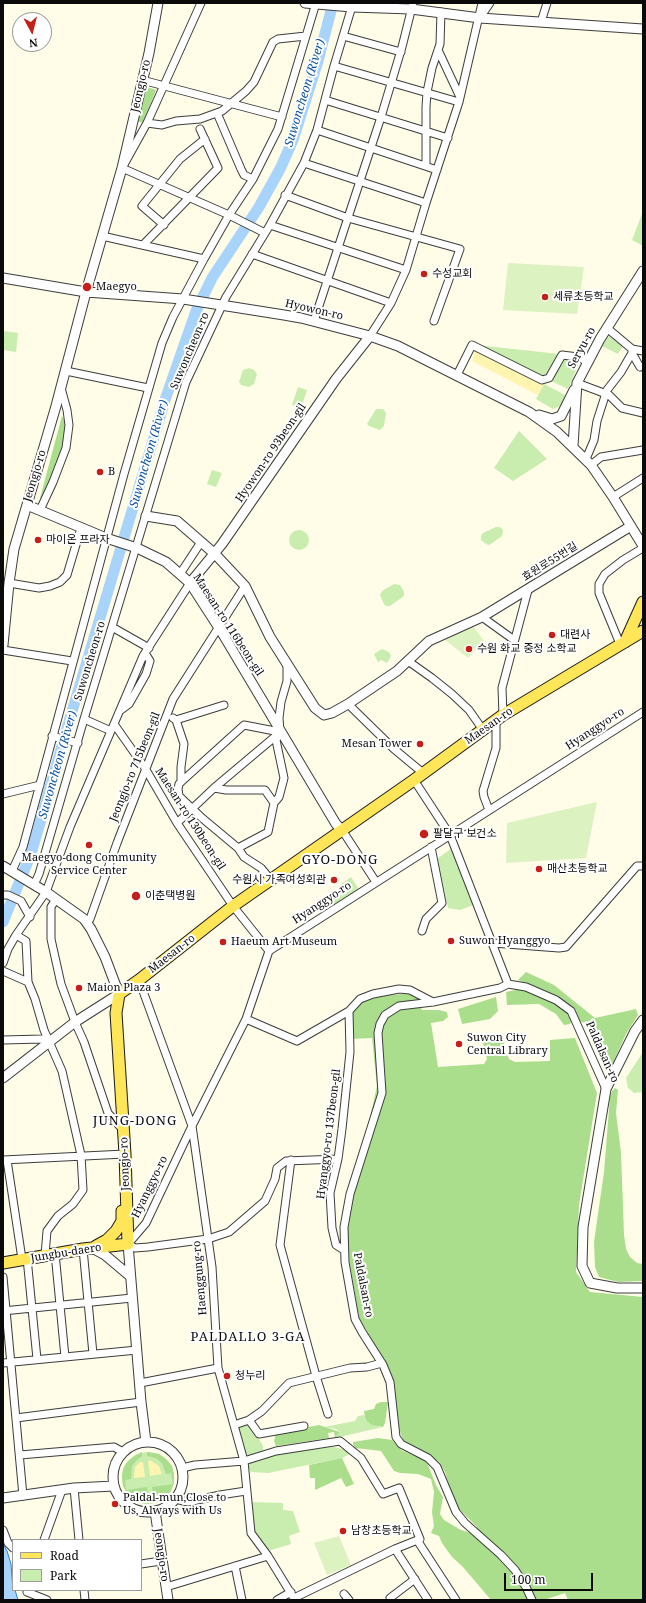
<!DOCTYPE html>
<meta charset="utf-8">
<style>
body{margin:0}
#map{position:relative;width:646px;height:1603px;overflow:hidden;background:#fffce8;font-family:"Noto Serif",serif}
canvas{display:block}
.frame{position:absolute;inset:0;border:4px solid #0a0a0a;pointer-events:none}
.legend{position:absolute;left:12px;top:1539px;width:130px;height:52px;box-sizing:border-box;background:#fff;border:1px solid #9d9d9d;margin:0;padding:5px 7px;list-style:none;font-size:12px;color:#0a0a0a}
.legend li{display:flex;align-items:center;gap:8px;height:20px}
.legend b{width:20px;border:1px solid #9d9d9d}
.north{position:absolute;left:12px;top:12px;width:40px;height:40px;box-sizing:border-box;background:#fff;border:1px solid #9d9d9d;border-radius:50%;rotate:173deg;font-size:11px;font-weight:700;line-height:16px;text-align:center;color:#0a0a0a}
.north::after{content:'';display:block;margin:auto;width:14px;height:18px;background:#c42019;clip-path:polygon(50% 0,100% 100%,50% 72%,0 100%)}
.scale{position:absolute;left:504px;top:1573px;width:89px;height:18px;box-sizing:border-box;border:2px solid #0a0a0a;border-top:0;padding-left:5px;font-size:12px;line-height:14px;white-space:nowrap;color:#0a0a0a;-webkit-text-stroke:3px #fff;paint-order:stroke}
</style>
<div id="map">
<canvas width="646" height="1603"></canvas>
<div class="frame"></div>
<ul class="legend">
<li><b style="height:5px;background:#ffe558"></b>Road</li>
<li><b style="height:11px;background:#c9ecaf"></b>Park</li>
</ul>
<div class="north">N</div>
<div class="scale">100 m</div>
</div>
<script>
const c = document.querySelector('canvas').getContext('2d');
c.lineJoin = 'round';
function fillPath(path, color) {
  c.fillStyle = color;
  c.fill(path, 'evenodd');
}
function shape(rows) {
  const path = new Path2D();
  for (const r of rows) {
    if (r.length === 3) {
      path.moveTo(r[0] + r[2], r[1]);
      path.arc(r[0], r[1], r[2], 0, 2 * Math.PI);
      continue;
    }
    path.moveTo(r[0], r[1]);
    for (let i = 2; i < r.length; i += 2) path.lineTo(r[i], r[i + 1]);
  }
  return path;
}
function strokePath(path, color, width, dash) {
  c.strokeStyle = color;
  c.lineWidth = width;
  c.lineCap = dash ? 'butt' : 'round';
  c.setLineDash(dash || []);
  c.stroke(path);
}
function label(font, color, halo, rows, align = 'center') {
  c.font = font + ' "Noto Serif","Noto Sans KR",serif';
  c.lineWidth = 4;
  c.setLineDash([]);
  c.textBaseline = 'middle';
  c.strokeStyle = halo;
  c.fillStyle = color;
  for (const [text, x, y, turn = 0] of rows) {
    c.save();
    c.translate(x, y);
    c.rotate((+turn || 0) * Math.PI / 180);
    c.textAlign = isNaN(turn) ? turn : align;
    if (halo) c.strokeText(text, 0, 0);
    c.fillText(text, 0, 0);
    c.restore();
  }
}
const green = shape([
 [643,211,643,246,632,240],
 [3,331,18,333,16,352,3,350],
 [609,336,623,346,618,354,602,346],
 [477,345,559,354,548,374,542,376],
 [573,358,579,363,568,389,551,381,564,359],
 [249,368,254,370,257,374,254,384,249,387,241,385,239,382,243,370],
 [544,384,565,395,561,406,553,409,536,399],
 [298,387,307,390,301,408,292,405],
 [376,409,383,409,386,413,384,426,380,430,369,426,367,424],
 [519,431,547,459,513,481,494,468],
 [212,470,222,473,216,487,207,484],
 [496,527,500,527,503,530,502,536,489,545,486,544,481,540,481,536,483,533],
 [299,540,10],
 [394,584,400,585,404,592,404,596,390,606,386,606,384,604,380,595,382,591],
 [382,649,389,652,391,656,387,663,381,660,378,662,374,654],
 [452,848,476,904,460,910,448,908,437,859],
 [351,877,360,891,330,911,321,899,333,890,336,894,342,890,340,885],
 [643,1052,643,1092,634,1093,628,1088,626,1078],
 [364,1415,365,1418,379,1427,383,1427,335,1438,340,1432,336,1429,324,1427,355,1421,358,1416],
 [249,1423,263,1446,263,1451,245,1456,236,1427],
 [334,1447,347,1450,350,1454,342,1458,268,1473,251,1472,246,1463,283,1453,316,1448],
 [148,1478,26],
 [249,1502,283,1503,283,1510,293,1511,300,1532,289,1536,291,1544,268,1551,252,1531]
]);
const forest = shape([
 [147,87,156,90,143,123,137,121],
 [62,416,65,421,66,429,64,442,43,498,40,498],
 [526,972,554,985,595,1018,636,1009,638,1015,626,1034,611,1067,607,1067,588,1024,579,1021,545,992,518,980],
 [520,989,533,992,570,1011,573,1018,570,1024,564,1025,556,1014,539,1004,507,1005,506,992],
 [411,993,418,999,422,1010,439,1010,447,1012,448,1017,443,1021,431,1023,438,1067,484,1064,487,1059,483,1043,484,1040,504,1038,504,1048,507,1054,509,1059,515,1062,550,1061,550,1040,575,1038,597,1093,579,1205,576,1272,590,1292,643,1297,643,1600,568,1600,565,1593,544,1600,491,1600,463,1567,452,1557,442,1543,439,1536,431,1533,434,1526,432,1512,434,1492,431,1479,418,1474,400,1473,394,1471,381,1451,355,1448,353,1444,353,1442,378,1438,392,1440,401,1450,424,1460,428,1465,436,1485,443,1497,440,1514,444,1520,459,1529,473,1534,477,1527,459,1509,450,1489,445,1472,439,1462,425,1452,403,1440,393,1411,393,1378,359,1317,348,1253,347,1221,377,1086,372,1038,352,1039,352,1007,361,1002,372,997],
 [496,997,498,1011,490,1019,462,1024,458,1009],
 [615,1088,618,1090,616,1113,621,1153,624,1235,626,1249,630,1257,637,1263,643,1264,643,1281,618,1282,599,1277,595,1267,594,1242,604,1172,610,1097,612,1091],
 [381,1402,388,1402,385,1423,383,1427,372,1425,368,1422,365,1418,364,1411,374,1409,376,1404],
 [319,1425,340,1432,335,1438,334,1432,328,1433,329,1438,276,1446,274,1441,276,1433],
 [142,1452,142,1456,136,1461,132,1466,131,1479,125,1480,126,1490,147,1487,149,1504,141,1503,133,1499,127,1493,123,1486,122,1477,123,1469,127,1462,134,1456],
 [147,1452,159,1454,166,1459,172,1466,174,1474,174,1483,171,1491,165,1498,154,1503,152,1487,173,1484,171,1473,166,1474,162,1463,156,1458,147,1456],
 [342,1458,354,1484,346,1487,341,1478,315,1490,315,1478,310,1478,309,1465]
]);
const sand = shape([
 [475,350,544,384,538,395,472,361],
 [150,1460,159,1466,162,1474,150,1476,148,1461],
 [140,1462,143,1462,145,1477,134,1478,135,1467]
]);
const pitch = shape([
 [508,263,584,267,577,314,503,310],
 [473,626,484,641,468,658,445,640],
 [597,802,586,858,506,863,507,823],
 [339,1536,351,1565,327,1575,314,1543]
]);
const water = shape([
 [3,1544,7,1551,11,1564,13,1590,15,1590,18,1600,3,1600,3,1544]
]);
const river = shape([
 [3,922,31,854,65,735,166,397,196,311,212,278,259,207,280,169,293,140,318,61,333,3]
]);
const minor = shape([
 [201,3,147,123,122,168,229,215,265,233],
 [481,16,490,3],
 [541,22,547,3],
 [343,36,401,52],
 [438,50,460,97],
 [334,66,459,102],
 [142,80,282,117],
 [325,100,448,138],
 [217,113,241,169,244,175,253,179],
 [147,123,162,125,176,121,200,119,222,111,246,91,254,82,273,42,278,39,306,36],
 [317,130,437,170],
 [304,163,426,203],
 [426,165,426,107,427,92,432,68,440,44,441,12],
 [285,195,348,218,460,249,434,321],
 [164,225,142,206,180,159,205,139],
 [270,225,406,270],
 [102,236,204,259],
 [143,245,218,168,200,129],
 [252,254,391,303],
 [314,321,381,117,402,47,413,3],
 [607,328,632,349,643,351],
 [370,336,391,303,406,270,426,203,459,102,482,3],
 [632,349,632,353,640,367],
 [66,371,148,388],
 [457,375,472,345,542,380,549,378,562,355,578,357,588,362],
 [577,383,609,395,622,408,643,413],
 [607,390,621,372,632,353],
 [586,459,594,440,597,421,605,396],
 [591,465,601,457,643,450],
 [613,497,643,478],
 [40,510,53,482,66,448,69,425,67,410,61,388],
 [180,574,201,542],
 [9,583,39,588,50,586,60,582,67,575,81,528],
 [482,617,514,640],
 [112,627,149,648],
 [620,644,599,593,599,584,605,574,623,560,643,548],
 [3,650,72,661],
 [408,661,432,678,452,694,469,710,483,730],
 [348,704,394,749,423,773],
 [121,710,129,704,146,674,150,661,145,653],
 [503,715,502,688,528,590],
 [173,718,176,720,224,705],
 [84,719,111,731],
 [176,720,184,744,181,767,181,782,179,784,178,789,179,796,202,818,238,848,244,857,261,868,271,880],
 [114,724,145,768,177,823,233,906,269,951],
 [52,736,78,743],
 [414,780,450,835,508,984],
 [181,782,244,725,280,732],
 [214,788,226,790,265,790,274,803,268,832,238,848],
 [3,794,40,785],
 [274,803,279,797,284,778,276,740,280,732,279,718,281,702,287,681,287,663],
 [489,810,484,797,483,791,496,748,496,720],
 [177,823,214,788,277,735],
 [342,830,376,882],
 [12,871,23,847,124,474,162,343,173,317,204,259,229,215,253,179,278,129,316,3],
 [34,885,39,874,84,719,186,382,226,297,270,225,304,163,317,130,334,66,353,3],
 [3,895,8,895,21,901,30,917],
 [56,899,51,907,51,939,61,984,75,1022,84,1042,108,1113,124,1131],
 [87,923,90,919,117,843,173,699,245,586],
 [422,931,426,919,442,903,431,847],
 [16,935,26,941,28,982,35,999,44,1030,62,1071,81,1155,83,1190,73,1204,58,1216,47,1231,45,1255],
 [493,943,559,948,566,947,637,866,643,866],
 [3,963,8,949,16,935,46,892,70,827,143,656,190,583],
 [3,971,28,982],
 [139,980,192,1126,212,1267,218,1368,244,1461,251,1533,268,1556,295,1600],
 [246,1019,297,1041,349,1011,360,999,373,994,399,989,410,990,433,1002],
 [3,1040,42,1039,50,1041],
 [338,1159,286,1161,277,1168,275,1179,265,1201,229,1232,208,1239,148,1247,135,1248,128,1244,146,1223,192,1126,246,1019,269,951,643,712],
 [3,1160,125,1154],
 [7,1160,22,1259],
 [291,1160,280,1245,316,1376,328,1414],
 [83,1249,93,1354],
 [344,1250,336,1245,332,1228,330,1193,338,1159,342,1129,350,1052,349,1011],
 [55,1253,65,1357],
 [27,1258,37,1359],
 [3,1277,23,1496],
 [3,1311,132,1298],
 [3,1363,137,1350],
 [140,1383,218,1368],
 [16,1418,141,1402],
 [249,1420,259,1434,304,1426],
 [234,1425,249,1420,262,1411,289,1383,350,1368,367,1367,382,1363],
 [20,1455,114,1447,123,1452],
 [182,1468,195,1465,244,1461,276,1451,340,1441,361,1458,383,1494,399,1488,420,1539,395,1549,294,1598],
 [74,1488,79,1540],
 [175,1499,188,1502,220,1495,246,1491],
 [3,1530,8,1543,13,1548],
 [44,1540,62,1490],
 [417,1540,456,1600],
 [395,1549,428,1600],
 [141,1564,161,1561],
 [235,1566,242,1600],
 [166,1587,268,1556],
 [84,1590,85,1600],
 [27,1592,47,1600],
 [344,1594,349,1600],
 [277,1600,291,1592],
 [391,1600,390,1598,415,1579],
 [532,1600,526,1587,515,1570,501,1555,465,1523,456,1512,437,1467,428,1458,401,1444,396,1437,390,1382,383,1365,362,1332,355,1319,345,1262,344,1227,350,1194,382,1093,378,1033,380,1024,385,1015,399,1006,433,1002,500,988,508,984,526,987,556,1000,571,1011,606,1089]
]);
const tertiary = shape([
 [305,3,352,7,411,9,480,18,643,29],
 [3,278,86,292,183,299,284,315,301,318,370,336,398,346,529,412,557,432,591,465,613,497,643,546],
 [539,415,552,419,561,416,574,390],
 [573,446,577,383,600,339,643,271],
 [27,505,106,538,137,548,166,562,190,583,221,631,336,824,342,830],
 [146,516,177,521,215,554,245,586,270,637,315,708,324,715,332,713,348,704,397,671,429,641,482,617,631,526],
 [190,583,222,544,336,379,370,336],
 [3,645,9,583,14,549,56,406,86,292,122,168,149,53,158,3],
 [3,866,46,892,84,919,91,929,105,957,119,994,75,1022,3,1078],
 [643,1020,635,1031,606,1089,583,1227,582,1266,590,1283,617,1288,643,1288],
 [128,1244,141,1402,146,1442],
 [92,1248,105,1255,130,1276],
 [148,1477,35],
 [3,1498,74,1488,114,1486],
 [155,1511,168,1600]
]);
const primary = shape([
 [625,642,643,602],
 [96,1246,107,1240,116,1231,122,1221,122,1211],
 [3,1263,83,1249,128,1244,125,1154,116,1013,119,994,139,980,233,906,414,780,503,715,643,631]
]);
const markers = [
 [424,274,4,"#c42019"],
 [87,287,5,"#c42019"],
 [545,297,4,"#c42019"],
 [100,472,4,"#c42019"],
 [38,540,4,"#c42019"],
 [552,635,4,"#c42019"],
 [469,649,4,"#c42019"],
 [420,744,4,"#c42019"],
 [424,834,5,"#c42019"],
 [89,845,4,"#c42019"],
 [539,869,4,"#c42019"],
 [334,880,4,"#c42019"],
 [136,896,5,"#c42019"],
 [451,941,4,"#c42019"],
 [223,942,4,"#c42019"],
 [79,988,4,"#c42019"],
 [459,1044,4,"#c42019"],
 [227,1376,4,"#c42019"],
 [115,1504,4,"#c42019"],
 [343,1531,4,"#c42019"]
];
const streetNames = [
 ["Jeongjo-ro",141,86,-77],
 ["Hyowon-ro",314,310,13],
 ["Seryu-ro",582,348,-61],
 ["Suwoncheon-ro",190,351,-67],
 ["Hyowon-ro 93beon-gil",271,453,-56],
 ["Jeongjo-ro",35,476,-73],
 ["효원로55번길",550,562,-32],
 ["Maesan-ro 116beon-gil",228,625,57],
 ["Suwoncheon-ro",90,661,-73],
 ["Maesan-ro",489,726,-35],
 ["Hyanggyo-ro",595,729,-33],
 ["Jeongjo-ro 715beon-gil",135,767,-68],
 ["Maesan-ro 130beon-gil",190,819,57],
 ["Hyanggyo-ro",322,903,-33],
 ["Maesan-ro",172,954,-38],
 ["Paldalsan-ro",602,1052,66],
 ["Hyanggyo-ro 137beon-gil",329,1134,-83],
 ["Jeongjo-ro",125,1164,-92],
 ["Hyanggyo-ro",150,1187,-64],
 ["Jungbu-daero",66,1253,-9],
 ["Haenggung-ro",200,1278,-95],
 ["Paldalsan-ro",363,1285,79],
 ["Jeongjo-ro",161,1555,82]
];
const poiNames = [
 ["수성교회",432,274],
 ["Maegyo",96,287],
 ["세류초등학교",553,297],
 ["B",108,472],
 ["마이온 프라자",46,540],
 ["대련사",560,635],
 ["수원 화교 중정 소학교",477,649],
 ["Mesan Tower",412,744,"right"],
 ["팔달구 보건소",433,834],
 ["Maegyo-dong Community",89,858,"center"],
 ["Service Center",89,871,"center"],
 ["매산초등학교",547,869],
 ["수원시 가족여성회관",326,880,"right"],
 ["이춘택병원",145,896],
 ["Suwon Hyanggyo",459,941],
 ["Haeum Art Museum",231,942],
 ["Maion Plaza 3",87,988],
 ["Suwon City",467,1038],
 ["Central Library",467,1051],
 ["청누리",235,1376],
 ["Paldal-mun,Close to",123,1498],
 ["Us, Always with Us",123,1511],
 ["남창초등학교",351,1531]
];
const waterNames = [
 ["Suwoncheon (River)",305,93,-73],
 ["Suwoncheon (River)",149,454,-74],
 ["Suwoncheon (River)",58,765,-74]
];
const quarterNames = [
 ["GYO-DONG",340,860],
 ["JUNG-DONG",135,1121],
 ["PALDALLO 3-GA",248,1337]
];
fillPath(green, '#c9ecaf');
fillPath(forest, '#aade8d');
fillPath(sand, '#fff5b0');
fillPath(pitch, '#ddf2c1');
fillPath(water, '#a8d4fb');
strokePath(water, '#2982d7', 1);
strokePath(river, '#a8d4fb', 11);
strokePath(minor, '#3d3d3d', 9);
strokePath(tertiary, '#3d3d3d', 11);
strokePath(primary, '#1b1b1b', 13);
strokePath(minor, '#fff', 7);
strokePath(tertiary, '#fff', 9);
strokePath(primary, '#ffe558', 11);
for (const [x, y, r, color] of markers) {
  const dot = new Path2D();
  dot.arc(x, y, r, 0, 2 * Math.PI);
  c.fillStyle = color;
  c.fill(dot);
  strokePath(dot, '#fff', 1.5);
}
label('11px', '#0a0a0a', '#fff', streetNames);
label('11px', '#0a0a0a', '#fff', poiNames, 'left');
label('italic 12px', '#0c54a4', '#fff', waterNames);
c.letterSpacing = '1px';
label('13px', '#0a0a0a', '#fff', quarterNames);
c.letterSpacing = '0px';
</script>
